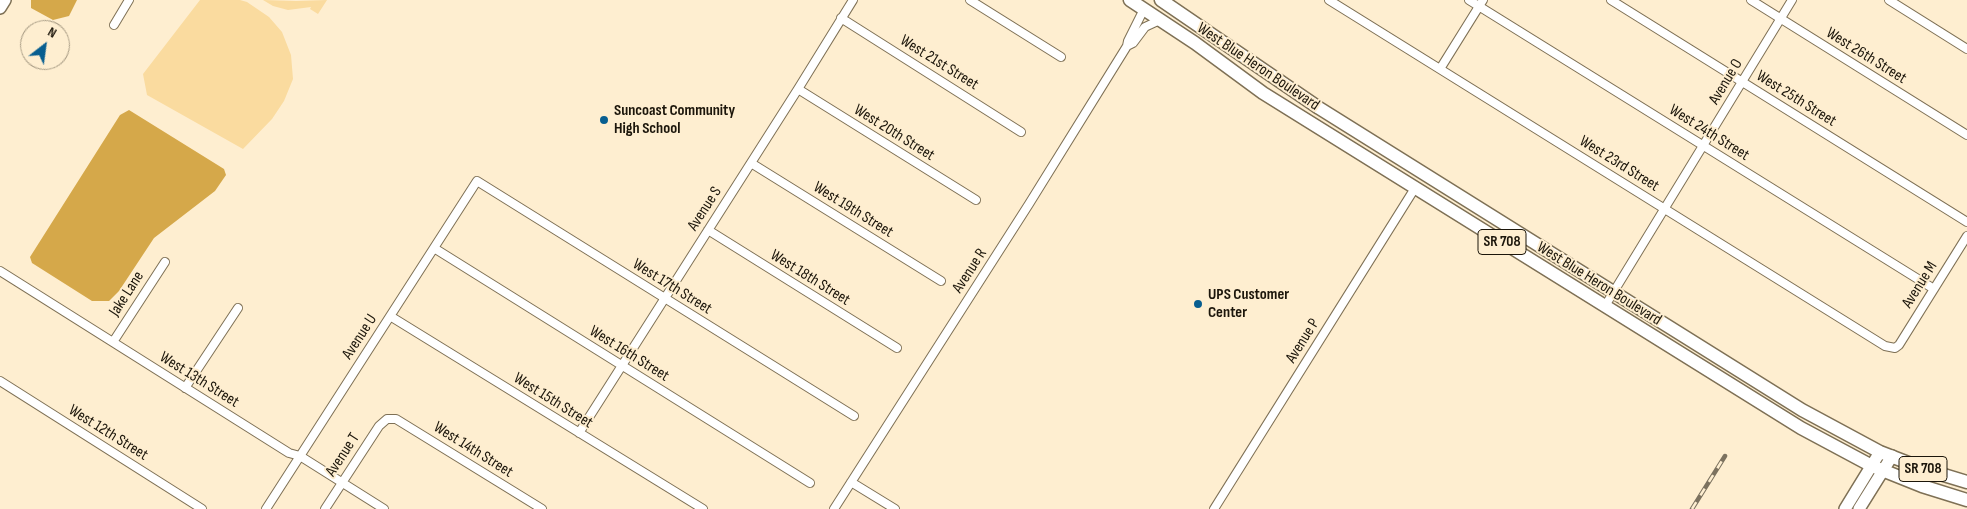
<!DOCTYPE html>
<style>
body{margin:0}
#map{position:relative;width:1967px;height:509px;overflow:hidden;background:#feeed0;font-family:"Sofia Sans Condensed",sans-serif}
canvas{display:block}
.north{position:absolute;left:20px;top:20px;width:50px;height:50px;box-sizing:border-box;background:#feeed0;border:1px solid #a49881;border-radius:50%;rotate:30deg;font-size:14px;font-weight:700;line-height:20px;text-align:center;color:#1c160b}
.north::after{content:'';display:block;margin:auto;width:18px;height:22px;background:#075e90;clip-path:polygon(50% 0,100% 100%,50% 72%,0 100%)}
</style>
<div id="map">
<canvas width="1967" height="509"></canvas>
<div class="north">N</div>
</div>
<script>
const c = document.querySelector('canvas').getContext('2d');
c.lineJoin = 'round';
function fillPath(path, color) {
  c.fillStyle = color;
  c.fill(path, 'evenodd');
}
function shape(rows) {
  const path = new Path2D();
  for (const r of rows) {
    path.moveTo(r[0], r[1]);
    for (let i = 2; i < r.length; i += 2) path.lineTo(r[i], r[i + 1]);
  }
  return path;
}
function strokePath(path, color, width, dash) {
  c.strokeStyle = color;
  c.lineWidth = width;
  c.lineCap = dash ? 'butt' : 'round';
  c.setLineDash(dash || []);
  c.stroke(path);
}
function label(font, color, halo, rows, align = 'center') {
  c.font = font + ' "Sofia Sans Condensed",sans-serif';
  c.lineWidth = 4;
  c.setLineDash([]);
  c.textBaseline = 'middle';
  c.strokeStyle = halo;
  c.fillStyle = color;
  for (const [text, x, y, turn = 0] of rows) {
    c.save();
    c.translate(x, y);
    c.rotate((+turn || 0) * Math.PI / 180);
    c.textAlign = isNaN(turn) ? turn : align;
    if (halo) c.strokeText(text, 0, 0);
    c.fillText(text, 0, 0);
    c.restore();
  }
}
const green = shape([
 [200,0,240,0,247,2,269,17,282,32,291,55,293,79,284,101,272,119,243,149,147,95,143,74],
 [263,0,296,1,327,0,318,14,310,9,311,7,288,10,273,6]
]);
const water = shape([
 [31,0,77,0,69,16,53,20,31,8],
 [129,110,216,164,224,169,226,175,215,191,154,238,119,291,109,301,92,301,32,263,30,257,120,115]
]);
const street = shape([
 [970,0,1061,57],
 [1329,0,1885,346,1895,348,1899,345,1967,236],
 [1469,0,1934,289],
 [1611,0,1967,222],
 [1751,0,1967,135],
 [1889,0,1967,49],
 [841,18,1021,132],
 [114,25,129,0],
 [1127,46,1133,43,1145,27,1160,20],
 [1440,69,1483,0],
 [798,89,976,200],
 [751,163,941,281],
 [708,230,897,348],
 [434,248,810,483],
 [0,271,289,453,300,456,384,509],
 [1605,306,1792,0],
 [390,316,703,509],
 [113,342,165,262],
 [0,381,202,509],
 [185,388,238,308],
 [579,433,798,89,853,0],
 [851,482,895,509],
 [266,509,477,181,854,416],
 [325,509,379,426,387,419,396,419,542,509],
 [834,509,1029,204,1127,46,1128,41,1144,9],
 [1214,509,1415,188]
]);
const secondary = shape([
 [0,8,5,0],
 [1845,509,1880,452],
 [1859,509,1892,456]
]);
const primary = shape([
 [1130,0,1195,43,1263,93,1801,428,1872,466,1922,486,1967,500],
 [1161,0,1319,108,1802,410,1880,452,1924,469,1967,482]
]);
const rail = shape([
 [1692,509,1725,456]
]);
const markers = [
 [604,120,5,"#075e90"],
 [1198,304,5,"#075e90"]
];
const shields = [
 [1502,242,48],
 [1923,469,48]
];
const shieldNames = [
 ["SR 708",1502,242],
 ["SR 708",1923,469]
];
const streetNames = [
 ["West 26th Street",1866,56,32],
 ["West 21st Street",939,63,32],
 ["West Blue Heron Boulevard",1258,67,34],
 ["Avenue O",1726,82,-59],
 ["West 25th Street",1796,99,32],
 ["West 20th Street",894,133,32],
 ["West 24th Street",1709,133,32],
 ["West 23rd Street",1619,164,32],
 ["Avenue S",705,209,-57],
 ["West 19th Street",853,210,32],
 ["Avenue R",970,271,-57],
 ["West 18th Street",810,278,32],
 ["West Blue Heron Boulevard",1599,284,32],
 ["Avenue M",1920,285,-58],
 ["West 17th Street",672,287,32],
 ["Jake Lane",127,294,-57],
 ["Avenue U",360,337,-57],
 ["Avenue P",1303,341,-58],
 ["West 16th Street",629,354,32],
 ["West 13th Street",199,380,32],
 ["West 15th Street",553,401,32],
 ["West 12th Street",108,433,32],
 ["West 14th Street",473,450,32],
 ["Avenue T",343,455,-57]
];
const poiNames = [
 ["Suncoast Community",614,111],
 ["High School",614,129],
 ["UPS Customer",1208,295],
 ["Center",1208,313]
];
fillPath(green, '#fadb9f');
fillPath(water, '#d5a84a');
strokePath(street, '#7e7055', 10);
strokePath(secondary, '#7e7055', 14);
strokePath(primary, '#7e7055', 15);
strokePath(street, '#fff', 8);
strokePath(secondary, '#fff', 11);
strokePath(primary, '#fff', 12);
strokePath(rail, '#7c725f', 4.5);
strokePath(rail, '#feeed0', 2.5, [8]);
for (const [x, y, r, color] of markers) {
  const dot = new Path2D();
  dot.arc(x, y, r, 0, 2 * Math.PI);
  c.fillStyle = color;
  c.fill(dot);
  strokePath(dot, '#feeed0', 2);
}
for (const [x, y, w] of shields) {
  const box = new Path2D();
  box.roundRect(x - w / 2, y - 12.5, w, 25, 4);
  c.fillStyle = '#feeed0';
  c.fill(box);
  strokePath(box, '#1c160b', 1);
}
label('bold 15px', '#1c160b', null, shieldNames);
label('16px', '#1c160b', '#feeed0', streetNames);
label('bold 16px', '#1c160b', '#feeed0', poiNames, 'left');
</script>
